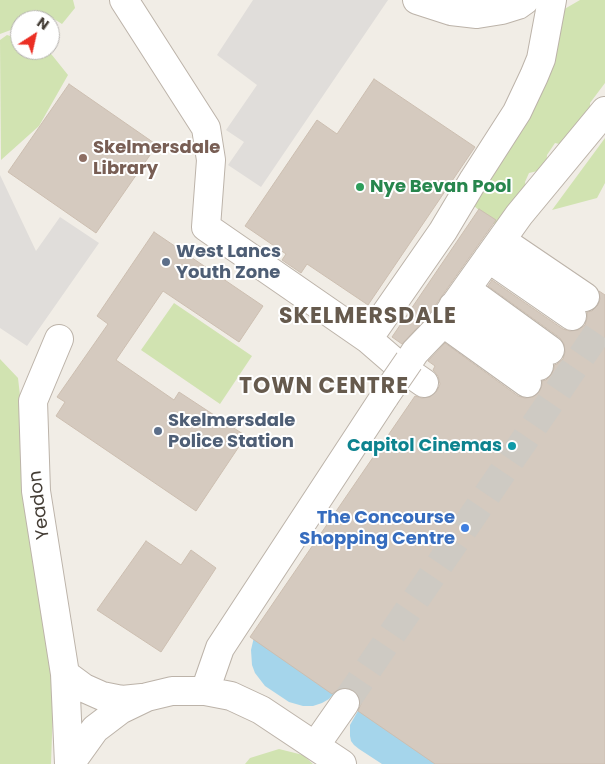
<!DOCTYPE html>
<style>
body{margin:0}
#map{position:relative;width:605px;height:764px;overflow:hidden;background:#f1ede6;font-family:Poppins,sans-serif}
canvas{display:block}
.north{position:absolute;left:10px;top:10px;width:50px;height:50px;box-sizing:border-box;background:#fff;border:1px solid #b4b1ae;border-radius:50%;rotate:35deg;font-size:14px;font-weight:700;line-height:20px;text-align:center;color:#443d35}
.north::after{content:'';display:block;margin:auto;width:18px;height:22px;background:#eb2e23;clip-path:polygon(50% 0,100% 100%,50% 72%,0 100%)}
</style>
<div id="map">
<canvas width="605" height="764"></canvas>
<div class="north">N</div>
</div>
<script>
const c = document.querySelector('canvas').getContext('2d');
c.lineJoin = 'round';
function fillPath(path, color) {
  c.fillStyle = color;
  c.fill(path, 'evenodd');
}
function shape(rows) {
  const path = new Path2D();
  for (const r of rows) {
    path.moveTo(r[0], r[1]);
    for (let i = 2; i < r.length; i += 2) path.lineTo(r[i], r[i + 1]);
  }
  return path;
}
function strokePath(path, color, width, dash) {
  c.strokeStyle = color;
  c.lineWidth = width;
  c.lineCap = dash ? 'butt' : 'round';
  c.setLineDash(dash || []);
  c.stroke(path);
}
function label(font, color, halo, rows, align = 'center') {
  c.font = font + ' Poppins,sans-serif';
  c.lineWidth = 4;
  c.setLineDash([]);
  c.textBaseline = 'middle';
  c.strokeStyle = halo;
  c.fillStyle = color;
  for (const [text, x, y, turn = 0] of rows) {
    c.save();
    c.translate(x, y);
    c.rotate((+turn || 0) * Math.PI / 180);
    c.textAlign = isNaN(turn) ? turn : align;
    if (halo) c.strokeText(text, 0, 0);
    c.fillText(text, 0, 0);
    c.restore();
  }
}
const green = shape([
 [0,0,73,0,75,8,62,24,46,14,42,20,20,20,20,30,16,28,0,34],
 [580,0,605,0,605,83,590,103,591,119,564,145,555,143,547,155,546,169,529,173,525,182,528,198,497,226,473,205,561,11],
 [7,35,20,39,20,50,48,50,68,75,39,126,1,160,0,40],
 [605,138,605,183,597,198,552,210],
 [174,303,252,356,220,404,141,350],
 [0,359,18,378,31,493,54,677,51,764,0,764],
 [279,749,303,755,313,764,245,764,250,758]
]);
const parking = shape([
 [253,0,388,0,261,187,228,165,244,142,226,130,257,85,217,55],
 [0,175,36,251,60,217,99,243,27,346,0,328]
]);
const water = shape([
 [254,637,335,692,329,699,322,703,313,706,303,706,289,702,265,686,255,673,252,665,251,650],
 [359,709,440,764,382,764,359,749,354,745,351,741,350,736,350,725]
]);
const building = shape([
 [374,79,475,147,368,305,307,264,301,273,282,260,286,254,245,226,317,120,337,134,374,79],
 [69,84,157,145,96,233,8,172,69,84],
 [479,209,496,220,427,317,402,344,392,337,479,209],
 [154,232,263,306,239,342,163,291,116,360,174,400,179,392,246,436,196,511,56,416,65,402,57,397,108,324,97,316,154,232],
 [492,280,563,329,570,331,578,330,585,325,587,318,587,312,592,311,598,305,600,299,599,291,605,295,605,764,435,764,358,711,361,704,359,697,354,690,346,687,339,689,332,694,250,637,415,396,422,398,430,397,437,391,440,384,438,376,433,370,435,366,428,361,445,343,518,396,525,398,533,397,539,392,542,385,542,381,546,380,551,375,554,368,554,365,557,364,563,359,565,352,564,344,560,338,488,286,492,280],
 [146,541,181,565,191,550,216,568,161,652,97,610,146,541]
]);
const minorTunnel = shape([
 [345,703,605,322]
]);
const minor = shape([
 [124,0,206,128,211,160,206,227,368,339,398,365,424,383],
 [417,0,451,11,477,14,502,10,518,5,525,0],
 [501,240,585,297],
 [488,258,572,316],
 [466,289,550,350],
 [453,306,539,366],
 [442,322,527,383],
 [59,339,33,401,36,491,65,674,69,764],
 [368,339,443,231,474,179,517,112,534,76,541,59,552,0],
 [409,361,415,352,439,327,519,215,605,111],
 [65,674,84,688,102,696,122,700,142,698],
 [205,691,220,648,385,396],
 [315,746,345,703],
 [70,764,95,729,120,710,147,697,172,691,205,691,231,696,261,710,342,764]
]);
const minorBridge = shape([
 [385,396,409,361]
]);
const markers = [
 [83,158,5,"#8d6e63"],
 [360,187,5,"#2e9e5b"],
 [166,262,5,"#5c6f8a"],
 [158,431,5,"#5c6f8a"],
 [512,446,5,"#0f9aa8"],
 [465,528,5,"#3f7fe0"]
];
const educationNames = [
 ["Skelmersdale",93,148],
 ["Library",93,169]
];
const leisureNames = [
 ["Nye Bevan Pool",370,187]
];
const serviceNames = [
 ["West Lancs",176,252],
 ["Youth Zone",176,273],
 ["Skelmersdale",168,421],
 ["Police Station",168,442]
];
const cultureNames = [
 ["Capitol Cinemas",502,446]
];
const streetNames = [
 ["Yeadon",40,505,-97]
];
const shopNames = [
 ["The Concourse",455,518],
 ["Shopping Centre",455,539]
];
const districtNames = [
 ["SKELMERSDALE",368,317],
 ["TOWN CENTRE",324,387]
];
fillPath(green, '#d1e3b1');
fillPath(parking, '#e0ddda');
fillPath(water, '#a5d5eb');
fillPath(building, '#d5cabf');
strokePath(building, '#ccbeb0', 1);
strokePath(minorTunnel, '#cecac3', 28, [28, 14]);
strokePath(minor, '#bcb3a9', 30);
strokePath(minor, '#fff', 28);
strokePath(minorBridge, '#bcb3a9', 30, []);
strokePath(minorBridge, '#fff', 28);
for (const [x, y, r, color] of markers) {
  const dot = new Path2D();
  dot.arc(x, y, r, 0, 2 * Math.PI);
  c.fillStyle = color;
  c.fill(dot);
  strokePath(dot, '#fff', 2);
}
label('bold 18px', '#785e54', '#fff', educationNames, 'left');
label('bold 18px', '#27864d', '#fff', leisureNames, 'left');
label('bold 18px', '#4e5e75', '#fff', serviceNames, 'left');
label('bold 18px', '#0d838f', '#fff', cultureNames, 'right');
label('18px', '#443d35', '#fff', streetNames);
label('bold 18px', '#366cbe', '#fff', shopNames, 'right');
c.letterSpacing = '1px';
label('bold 22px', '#665a4d', '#fff', districtNames);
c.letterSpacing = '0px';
</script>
